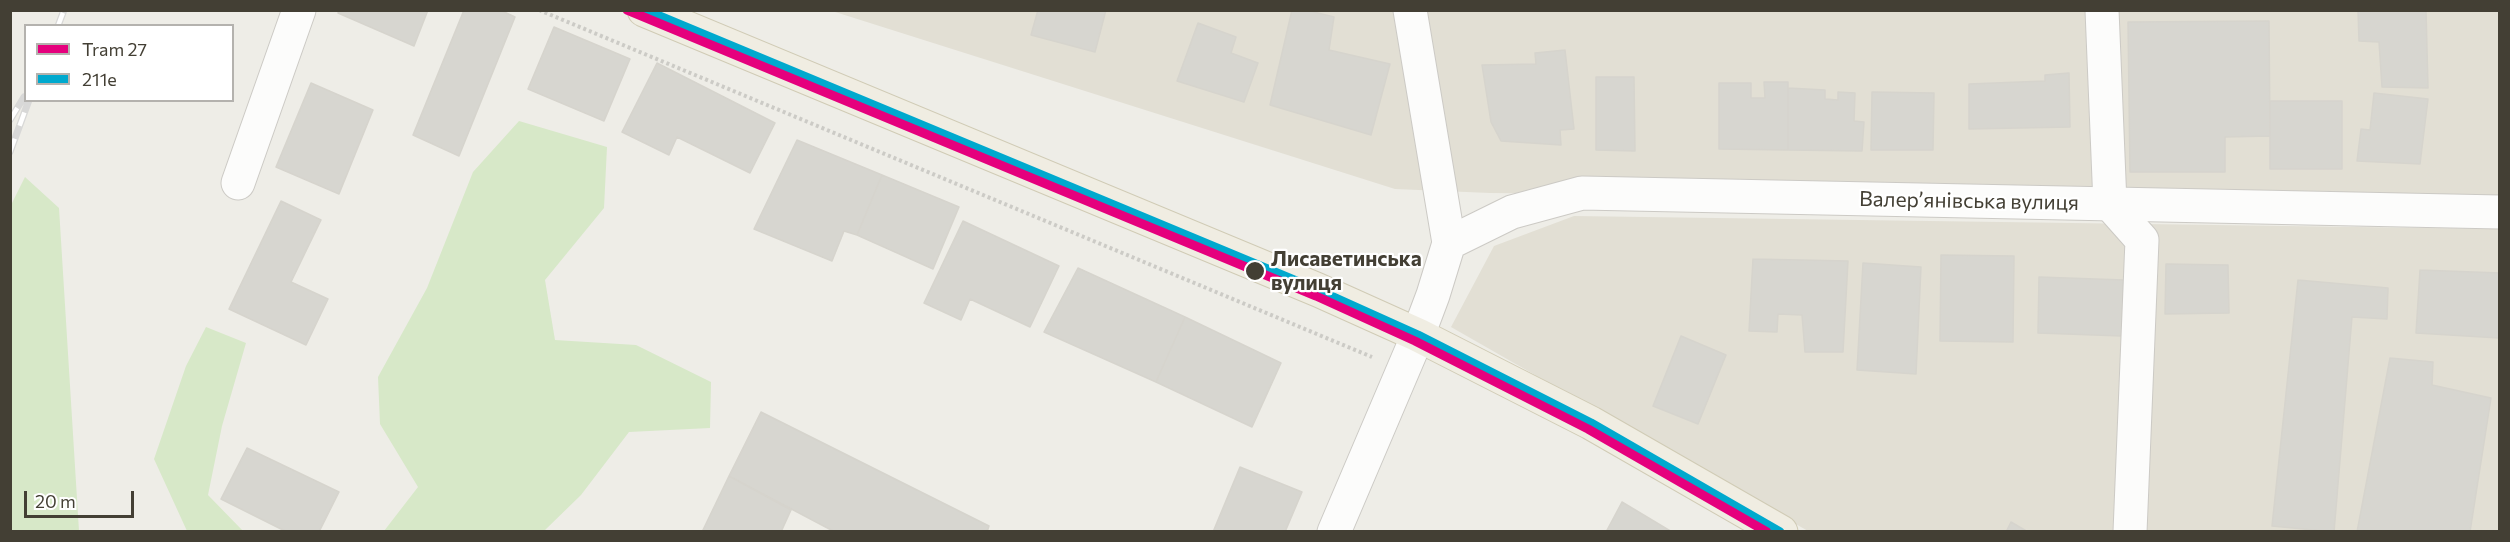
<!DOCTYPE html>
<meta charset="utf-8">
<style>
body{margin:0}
#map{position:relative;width:2510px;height:542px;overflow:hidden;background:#eeede7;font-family:Commissioner,sans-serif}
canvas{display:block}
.frame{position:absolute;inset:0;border:12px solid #433f34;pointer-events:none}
.legend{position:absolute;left:24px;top:24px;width:210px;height:78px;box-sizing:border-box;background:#fff;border:2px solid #b4b2ae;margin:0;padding:8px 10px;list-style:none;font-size:18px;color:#433f34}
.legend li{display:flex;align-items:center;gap:12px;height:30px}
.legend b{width:30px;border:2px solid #b4b2ae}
.scale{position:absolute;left:24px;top:491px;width:110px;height:27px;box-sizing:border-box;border:3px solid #433f34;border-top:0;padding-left:8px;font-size:18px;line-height:21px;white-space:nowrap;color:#433f34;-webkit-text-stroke:4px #fff;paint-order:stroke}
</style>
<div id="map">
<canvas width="2510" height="542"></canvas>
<div class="frame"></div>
<ul class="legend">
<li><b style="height:8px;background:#e5007d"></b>Tram 27</li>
<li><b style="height:8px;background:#00a9ce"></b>211е</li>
</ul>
<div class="scale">20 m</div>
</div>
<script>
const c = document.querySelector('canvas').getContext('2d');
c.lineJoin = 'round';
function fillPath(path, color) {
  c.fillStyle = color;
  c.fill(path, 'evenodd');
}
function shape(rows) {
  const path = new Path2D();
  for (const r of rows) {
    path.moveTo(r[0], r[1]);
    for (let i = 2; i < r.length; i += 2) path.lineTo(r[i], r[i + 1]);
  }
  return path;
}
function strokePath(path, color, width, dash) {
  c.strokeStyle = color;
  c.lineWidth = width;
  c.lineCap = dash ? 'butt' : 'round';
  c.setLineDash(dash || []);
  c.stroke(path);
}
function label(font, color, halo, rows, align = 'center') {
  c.font = font + ' Commissioner,sans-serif';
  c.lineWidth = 4.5;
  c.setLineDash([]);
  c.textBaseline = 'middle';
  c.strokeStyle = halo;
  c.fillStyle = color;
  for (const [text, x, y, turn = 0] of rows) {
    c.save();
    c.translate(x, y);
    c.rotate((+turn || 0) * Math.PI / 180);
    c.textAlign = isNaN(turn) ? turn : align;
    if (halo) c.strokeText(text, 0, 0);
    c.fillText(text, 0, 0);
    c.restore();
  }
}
const residential = shape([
 [832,11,2499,11,2499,203,1490,193,1395,189],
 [1574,216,2499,229,2499,531,1808,531,1451,327,1494,246]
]);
const green = shape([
 [519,121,607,147,604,208,545,280,555,340,636,345,711,382,710,428,629,432,581,495,544,531,384,531,418,487,380,424,378,377,427,288,473,172],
 [25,177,59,208,79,531,11,531,10,207],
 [206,327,246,343,222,426,208,495,243,531,187,531,154,459,186,366]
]);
const building = shape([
 [339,10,428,10,414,46,338,13,339,10],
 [464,10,500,10,515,17,459,156,413,135,464,10],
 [1038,10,1106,10,1095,52,1031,35,1038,10],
 [1292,10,1306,10,1334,17,1329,50,1390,64,1371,135,1270,105,1292,10],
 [2358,10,2426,10,2428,88,2382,87,2379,42,2359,41,2358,10],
 [2269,21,2270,136,2225,137,2225,172,2130,172,2128,22,2269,21],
 [1198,23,1236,37,1231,53,1258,63,1244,102,1177,81,1198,23],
 [554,27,630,59,604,121,528,89,554,27],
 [1565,50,1574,129,1560,130,1561,145,1501,141,1491,122,1482,65,1536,64,1535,53,1565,50],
 [657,63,775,123,750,173,677,137,669,155,622,132,657,63],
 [2069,73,2070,127,1969,129,1969,84,2045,81,2045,75,2069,73],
 [1596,77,1634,77,1635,151,1596,150,1596,77],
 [1764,82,1788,82,1788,150,1719,149,1719,83,1751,83,1751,98,1765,98,1764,82],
 [311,83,373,110,339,194,276,167,311,83],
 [1788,88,1825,90,1825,99,1838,100,1838,92,1855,93,1854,121,1864,122,1862,151,1788,150,1788,88],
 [1872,92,1934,93,1933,150,1871,150,1872,92],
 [2374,93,2428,99,2420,164,2357,161,2361,129,2370,130,2374,93],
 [2270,101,2342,101,2342,169,2270,169,2270,101],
 [797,140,882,175,857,235,844,231,832,261,754,229,797,140],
 [882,175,959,207,933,269,857,235,882,175],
 [281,201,321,220,291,282,328,299,306,345,229,309,281,201],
 [963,221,1059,266,1030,327,970,299,961,320,924,303,963,221],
 [1941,255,2014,256,2013,342,1940,341,1941,255],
 [1753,259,1848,261,1843,352,1805,352,1802,315,1778,314,1777,332,1749,331,1753,259],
 [1863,263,1921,267,1916,374,1857,370,1863,263],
 [2166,264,2228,265,2229,313,2165,314,2166,264],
 [1078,268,1185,317,1156,382,1044,332,1078,268],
 [2420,270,2500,273,2499,338,2416,333,2420,270],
 [2039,277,2124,280,2122,336,2038,333,2039,277],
 [2298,280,2388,288,2387,319,2352,317,2334,532,2272,526,2298,280],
 [1185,317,1281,363,1252,427,1156,382,1185,317],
 [1681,336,1726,355,1698,424,1653,406,1681,336],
 [2390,358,2433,362,2432,385,2491,398,2470,532,2357,532,2390,358],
 [761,412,989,526,987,532,835,532,729,476,761,412],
 [247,448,339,492,319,532,287,532,221,499,247,448],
 [1240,467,1302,492,1285,532,1213,532,1240,467],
 [729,476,791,510,781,532,702,532,729,476],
 [1622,502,1672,532,1606,532,1622,502],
 [2011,522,2028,532,2006,532,2011,522]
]);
const path = shape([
 [539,10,1372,357]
]);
const minor = shape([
 [1410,10,1449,243],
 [2102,10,2110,204,2142,240,2130,532],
 [238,183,299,10],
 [1334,532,1418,335]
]);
const tertiary = shape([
 [1418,335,1433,295,1449,243,1512,212,1582,193,2500,212]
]);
const primary = shape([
 [644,10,1318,290,1418,335,1591,423,1781,532]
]);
const rail = shape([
 [58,26,64,10],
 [10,120,24,97],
 [10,152,29,100]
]);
const bus1 = shape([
 [645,10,1318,290,1418,335,1591,423,1780,532]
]);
const tram1 = shape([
 [627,10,1316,296,1415,341,1588,429,1767,532]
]);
const markers = [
 [1255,271,10,"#433f34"]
];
const streetNames = [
 ["Валер’янівська вулиця",1969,201,1]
];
const stopNames = [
 ["Лисаветинська",1271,259],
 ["вулиця",1271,283]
];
fillPath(residential, '#e2dfd4');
fillPath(green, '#d7e8c8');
fillPath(building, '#d7d6d0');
strokePath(building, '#d6d4cd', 1.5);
strokePath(minor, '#cccac5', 35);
strokePath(tertiary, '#cccac5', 35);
strokePath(primary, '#d0cbb5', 35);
strokePath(path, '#cccbc6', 4, [3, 3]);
strokePath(minor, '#fcfcfb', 33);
strokePath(tertiary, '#fcfcfb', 33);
strokePath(primary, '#f0ede2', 33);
strokePath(rail, '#d8d8d7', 7);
strokePath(rail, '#fff', 4.5, [14]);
strokePath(bus1, '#00a9ce', 9);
strokePath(tram1, '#e5007d', 9);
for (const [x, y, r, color] of markers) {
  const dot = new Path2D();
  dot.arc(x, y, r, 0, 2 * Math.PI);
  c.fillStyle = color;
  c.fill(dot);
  strokePath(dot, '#fff', 2);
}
label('21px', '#433f34', '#fff', streetNames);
label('bold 21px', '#433f34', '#fff', stopNames, 'left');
</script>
